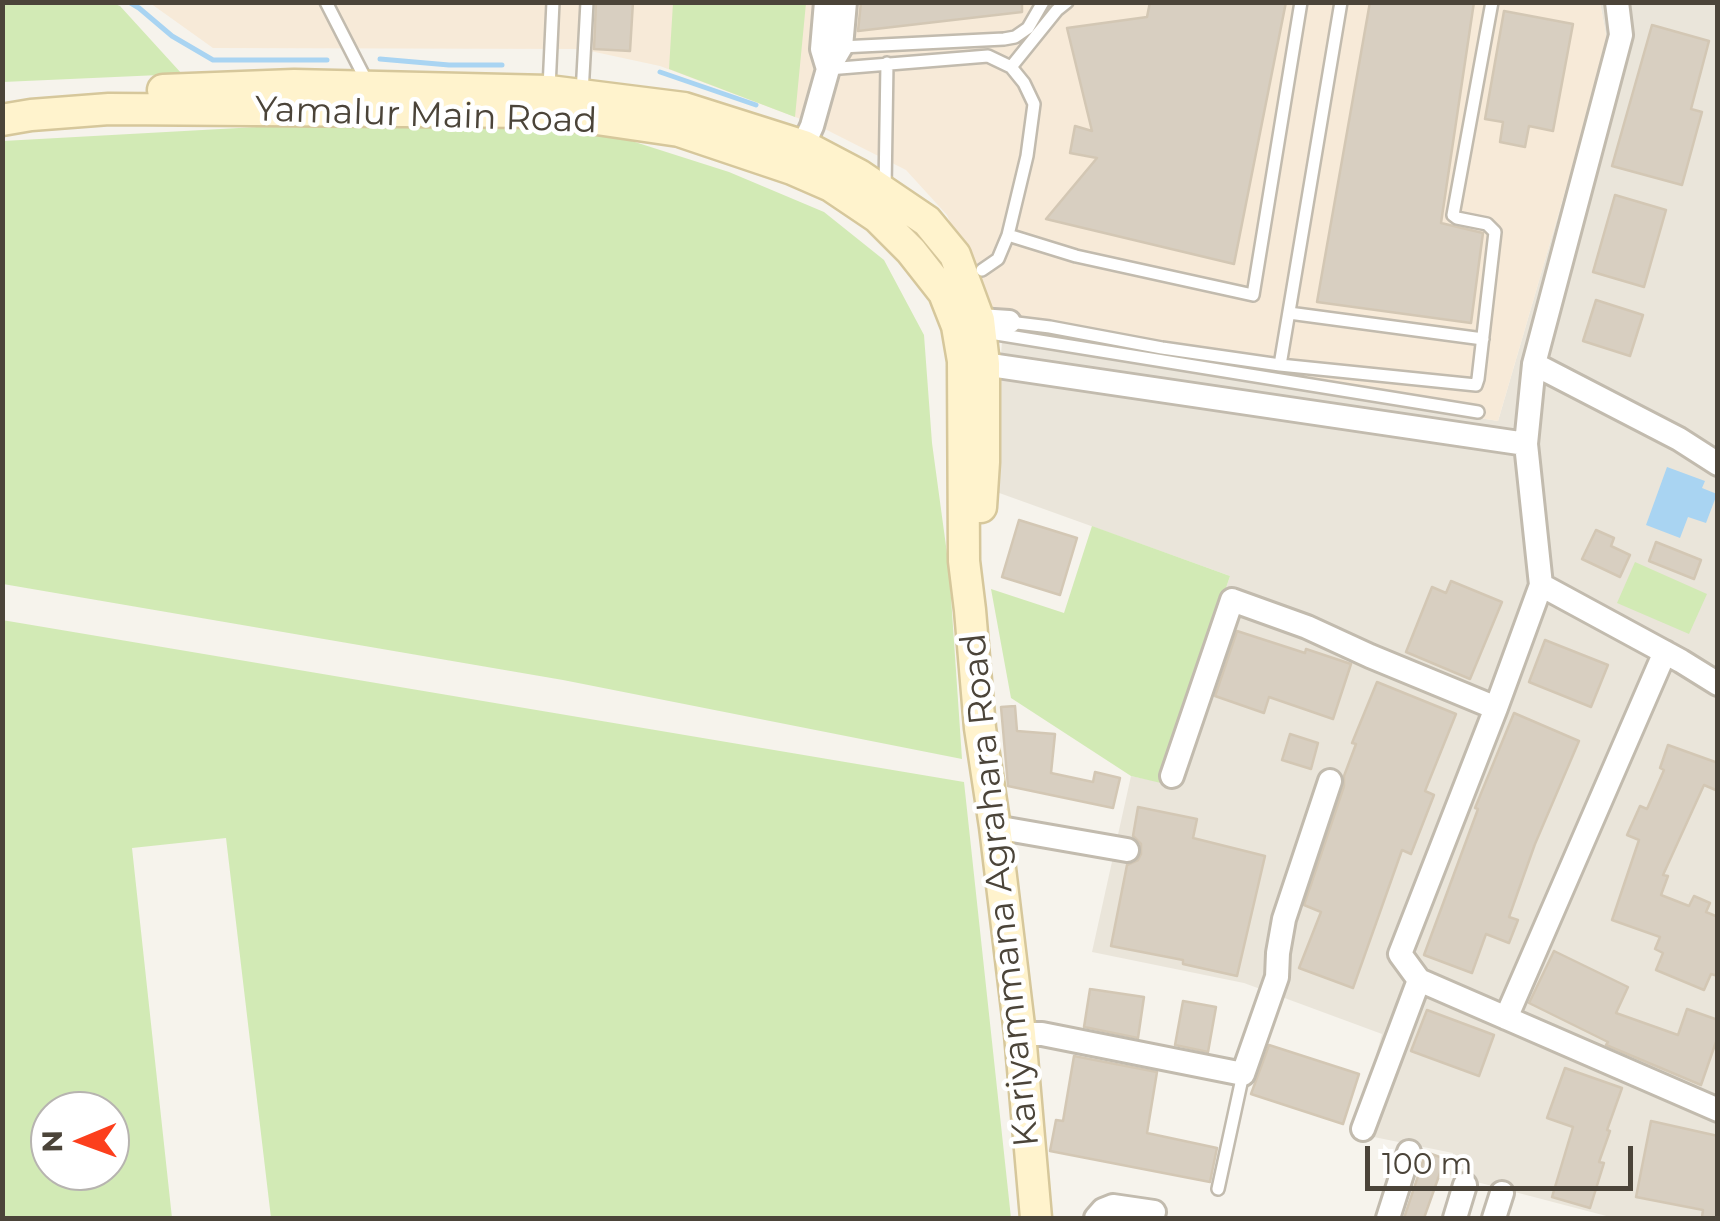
<!DOCTYPE html>
<style>
body{margin:0}
#map{position:relative;width:1720px;height:1221px;overflow:hidden;background:#f6f3ec;font-family:Montserrat,sans-serif}
canvas{display:block}
.frame{position:absolute;inset:0;border:5px solid #4b4439;pointer-events:none}
.north{position:absolute;left:30px;top:1091px;width:100px;height:100px;box-sizing:border-box;background:#fff;border:2px solid #b7b4b0;border-radius:50%;rotate:269deg;font-size:28px;font-weight:700;line-height:40px;text-align:center;color:#4b4439}
.north::after{content:'';display:block;margin:auto;width:35px;height:45px;background:#fc3f1d;clip-path:polygon(50% 0,100% 100%,50% 72%,0 100%)}
.scale{position:absolute;left:1365px;top:1146px;width:268px;height:45px;box-sizing:border-box;border:5px solid #4b4439;border-top:0;padding-left:12px;font-size:30px;line-height:35px;white-space:nowrap;color:#4b4439;-webkit-text-stroke:8px #fff;paint-order:stroke}
</style>
<div id="map">
<canvas width="1720" height="1221"></canvas>
<div class="frame"></div>
<div class="north">N</div>
<div class="scale">100 m</div>
</div>
<script>
const c = document.querySelector('canvas').getContext('2d');
c.lineJoin = 'round';
function fillPath(path, color) {
  c.fillStyle = color;
  c.fill(path, 'evenodd');
}
function shape(rows) {
  const path = new Path2D();
  for (const r of rows) {
    path.moveTo(r[0], r[1]);
    for (let i = 2; i < r.length; i += 2) path.lineTo(r[i], r[i + 1]);
  }
  return path;
}
function strokePath(path, color, width, dash) {
  c.strokeStyle = color;
  c.lineWidth = width;
  c.lineCap = dash ? 'butt' : 'round';
  c.setLineDash(dash || []);
  c.stroke(path);
}
function label(font, color, halo, rows, align = 'center') {
  c.font = font + ' Montserrat,sans-serif';
  c.lineWidth = 9;
  c.setLineDash([]);
  c.textBaseline = 'middle';
  c.strokeStyle = halo;
  c.fillStyle = color;
  for (const [text, x, y, turn = 0] of rows) {
    c.save();
    c.translate(x, y);
    c.rotate((+turn || 0) * Math.PI / 180);
    c.textAlign = isNaN(turn) ? turn : align;
    if (halo) c.strokeText(text, 0, 0);
    c.fillText(text, 0, 0);
    c.restore();
  }
}
const residential = shape([
 [1600,3,1717,3,1717,1218,1614,1218,1450,1175,1453,1153,1354,1133,1382,1034,1244,983,1092,952,1131,776,1161,782,1230,576,991,490,1002,341,1498,421,1608,45]
]);
const commercial = shape([
 [1600,2,1608,45,1498,421,1002,341,947,215,906,170,819,126,660,66,581,49,213,48,150,3]
]);
const green = shape([
 [112,3,120,6,182,74,3,82,3,3],
 [673,3,806,3,795,117,669,69],
 [293,125,591,128,729,172,824,212,884,260,924,335,932,443,949,568,962,759,563,680,3,584,3,141],
 [1092,526,1230,576,1161,783,1131,776,1011,698,991,589,1064,613],
 [1635,562,1707,594,1689,634,1617,603],
 [2,620,964,782,1011,1218,271,1218,226,838,132,848,172,1218,3,1218],
 [110,1111,110,1171,50,1171,50,1111]
]);
const water = shape([
 [1667,467,1705,481,1702,488,1717,494,1706,523,1688,517,1680,538,1646,525]
]);
const stream = shape([
 [129,2,139,8,172,36,213,60,327,60],
 [380,59,449,65,502,65],
 [660,72,756,105]
]);
const building = shape([
 [596,2,633,2,630,51,594,49,596,2],
 [861,2,1022,2,1022,12,858,31,861,2],
 [1150,2,1286,2,1234,264,1046,219,1097,158,1070,153,1075,126,1092,131,1067,28,1147,17,1150,2],
 [1370,2,1474,2,1441,223,1483,233,1471,323,1317,302,1370,2],
 [1504,11,1573,24,1553,131,1529,126,1525,147,1500,142,1503,122,1485,119,1504,11],
 [1652,25,1709,41,1691,109,1702,112,1682,185,1612,166,1652,25],
 [1615,195,1666,210,1644,287,1593,272,1615,195],
 [1596,300,1643,315,1630,356,1583,341,1596,300],
 [1019,520,1077,538,1060,595,1002,577,1019,520],
 [1596,530,1614,538,1611,546,1630,555,1620,577,1582,559,1596,530],
 [1656,542,1701,560,1694,579,1649,561,1656,542],
 [1451,581,1502,602,1470,679,1406,652,1432,587,1446,593,1451,581],
 [1237,631,1305,653,1306,649,1351,664,1333,719,1269,697,1264,713,1215,696,1237,631],
 [1545,640,1608,665,1591,707,1529,682,1545,640],
 [1377,682,1456,714,1425,791,1434,795,1411,854,1402,850,1353,988,1299,968,1321,912,1304,905,1344,786,1344,776,1356,744,1352,743,1377,682],
 [1015,706,1017,731,1055,734,1051,773,1093,782,1095,772,1120,778,1113,808,1008,786,1001,707,1015,706],
 [1514,713,1579,741,1535,844,1509,917,1518,920,1509,943,1486,934,1472,973,1424,955,1478,809,1475,808,1514,713],
 [1290,734,1318,743,1311,769,1282,760,1290,734],
 [1668,745,1718,763,1718,791,1704,785,1663,875,1668,876,1661,895,1689,906,1694,896,1710,903,1706,912,1718,917,1718,976,1711,974,1704,990,1656,970,1663,953,1655,949,1660,937,1612,920,1639,840,1627,835,1640,806,1647,809,1664,770,1660,768,1668,745],
 [1138,807,1197,819,1193,838,1265,856,1237,976,1183,964,1183,960,1111,946,1127,865,1138,860,1141,854,1141,844,1133,836,1138,807],
 [1554,951,1628,987,1616,1013,1678,1035,1687,1009,1718,1020,1718,1036,1701,1085,1606,1045,1608,1042,1529,1003,1554,951],
 [1090,989,1144,997,1138,1038,1084,1027,1090,989],
 [1183,1001,1216,1007,1208,1052,1175,1045,1183,1001],
 [1427,1010,1494,1035,1479,1076,1411,1051,1427,1010],
 [1269,1045,1359,1074,1343,1124,1251,1094,1269,1045],
 [1074,1056,1157,1072,1147,1133,1217,1148,1210,1182,1050,1151,1056,1120,1063,1121,1074,1056],
 [1565,1068,1622,1088,1607,1130,1610,1131,1599,1162,1604,1163,1590,1208,1552,1197,1573,1127,1547,1118,1565,1068],
 [1651,1121,1718,1136,1718,1218,1702,1217,1703,1210,1636,1197,1651,1121],
 [1426,1152,1445,1159,1424,1218,1404,1218,1426,1152]
]);
const lane = shape([
 [326,2,367,82],
 [841,47,1004,39,1015,37,1028,28,1043,2],
 [1011,67,1057,10,1067,2],
 [828,69,988,56,1011,67,1024,83,1034,104,1027,156,1008,235,998,259,982,270],
 [549,88,553,2],
 [582,94,587,2],
 [885,189,887,63],
 [1008,235,1076,256,1253,295,1301,2],
 [1289,313,1483,339],
 [1009,322,1050,327,1162,348,1280,365,1476,385,1478,379,1495,232,1487,224,1457,218,1453,215,1492,2],
 [984,332,1478,412],
 [1280,365,1341,2],
 [1218,1189,1243,1074]
]);
const street = shape([
 [826,2,822,49,828,69],
 [1617,2,1621,35,1534,364,1526,444,1541,585,1496,708,1400,954,1419,980,1718,1110],
 [798,157,812,126,828,69,841,47,845,2],
 [965,324,979,320,1009,322],
 [970,362,1526,444],
 [1534,364,1679,439,1718,464],
 [1541,585,1681,661,1718,684],
 [1172,776,1232,600,1307,627,1370,656,1496,708],
 [995,827,1127,850],
 [1506,1018,1665,652],
 [1020,1034,1042,1034,1243,1074,1277,977,1278,953,1284,919,1330,781],
 [1363,1129,1419,980],
 [1096,1218,1103,1210,1113,1206,1154,1212],
 [1388,1218,1409,1152],
 [1455,1218,1465,1185],
 [1494,1218,1502,1193]
]);
const secondary = shape([
 [163,90,294,85,549,91,684,108,804,146,859,175,927,221,955,255,979,320,984,364,984,462,981,507],
 [2,120,31,115,109,109,549,112,679,131,792,169,831,186,877,217,911,251,944,293,957,326,963,361,964,561,970,610,980,728,995,827,1020,1034,1036,1218]
]);
const streetNames = [
 ["Yamalur Main Road",426,116,2],
 ["Kariyammana Agrahara Road",1001,890,-96]
];
fillPath(residential, '#eae5da');
fillPath(commercial, '#f7ead8');
fillPath(green, '#d2eab5');
fillPath(water, '#a9d4f2');
strokePath(stream, '#a9d4f2', 5);
fillPath(building, '#d8cfc1');
strokePath(building, '#d3c7b4', 2.5);
strokePath(lane, '#c2bbae', 16);
strokePath(street, '#c2bbae', 28);
strokePath(secondary, '#d6c79b', 35);
strokePath(lane, '#fff', 11);
strokePath(street, '#fff', 22);
strokePath(secondary, '#fff3cd', 30);
label('35px', '#4b4439', '#fff', streetNames);
</script>
